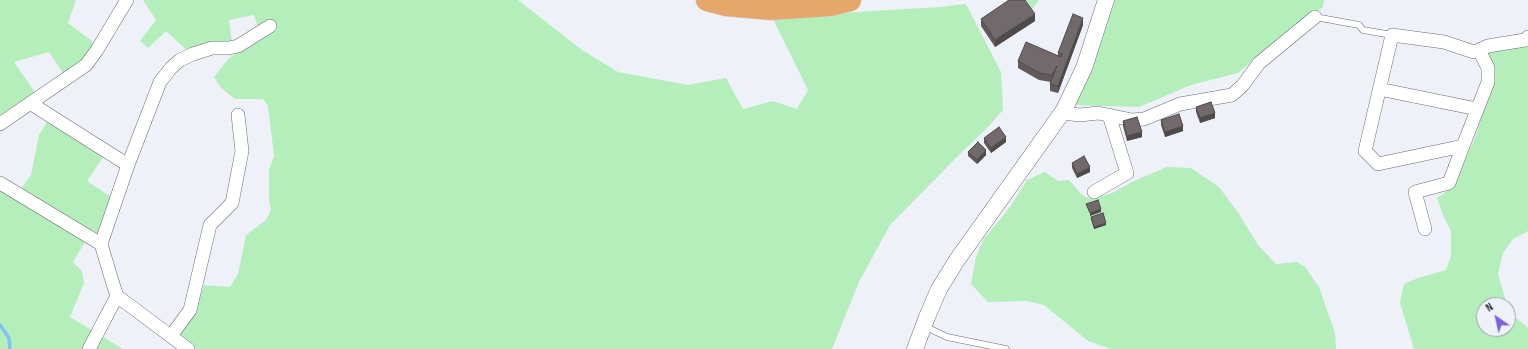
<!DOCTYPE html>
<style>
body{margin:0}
#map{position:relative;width:1528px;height:349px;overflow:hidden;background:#eff1f9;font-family:"Sofia Sans Condensed",sans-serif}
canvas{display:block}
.north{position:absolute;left:1476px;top:297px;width:40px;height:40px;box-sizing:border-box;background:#eff1f9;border:1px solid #9fa0a6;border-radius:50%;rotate:326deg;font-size:11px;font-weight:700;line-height:16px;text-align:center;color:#26272a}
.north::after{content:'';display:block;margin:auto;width:14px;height:18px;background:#7c62dc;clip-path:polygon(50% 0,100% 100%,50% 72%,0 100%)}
</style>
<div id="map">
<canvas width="1528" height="349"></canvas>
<div class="north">N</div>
</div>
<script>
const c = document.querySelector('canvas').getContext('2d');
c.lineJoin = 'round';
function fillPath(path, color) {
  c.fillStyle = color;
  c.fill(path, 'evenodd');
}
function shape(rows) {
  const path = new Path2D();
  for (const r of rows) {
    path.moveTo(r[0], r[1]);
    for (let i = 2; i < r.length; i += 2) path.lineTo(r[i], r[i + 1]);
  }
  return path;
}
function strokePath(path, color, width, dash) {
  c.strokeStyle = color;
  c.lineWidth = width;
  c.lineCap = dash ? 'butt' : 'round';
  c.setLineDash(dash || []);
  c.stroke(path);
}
const green = shape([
 [0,0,76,0,68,23,97,45,65,76,49,52,14,62,37,95,0,121],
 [143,0,518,0,582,50,618,72,688,85,726,78,743,109,773,101,797,109,808,90,772,17,940,7,966,4,1001,72,1003,110,988,127,960,154,890,225,859,282,832,349,197,349,177,333,198,304,204,285,230,287,238,274,246,235,266,220,271,210,269,201,269,170,274,156,268,106,263,99,235,99,221,88,214,77,229,58,252,44,261,36,254,15,229,20,232,43,190,53,166,31,148,48,140,41,156,20],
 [1026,0,1039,0,1032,9],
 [1114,0,1324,0,1323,7,1294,26,1238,73,1191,85,1139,107,1073,105,1091,71],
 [1528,36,1528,231,1513,239,1503,253,1498,274,1507,305,1484,305,1484,329,1508,329,1508,308,1510,313,1528,328,1528,349,1414,349,1400,303,1404,284,1418,278,1446,270,1451,256,1451,231,1443,215,1437,198,1453,187,1475,138,1493,82,1495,67,1478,44],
 [49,119,105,154,87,181,114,199,102,236,92,230,73,262,82,271,84,283,70,317,123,349,0,349,0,190,14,198,31,175,39,135],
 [1167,167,1191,168,1219,187,1239,214,1258,245,1276,264,1297,262,1305,267,1319,287,1335,333,1336,349,1111,349,1088,341,1044,305,1027,301,988,302,971,284,976,257,984,239,1010,207,1027,180,1045,172,1058,181,1069,180,1082,195,1091,199,1112,193,1134,181]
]);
const stream = shape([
 [0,325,9,338,10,349]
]);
const service = shape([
 [1315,17,1359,25,1363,30,1392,35],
 [924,326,947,337,1006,349]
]);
const minor = shape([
 [1479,50,1488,68,1488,82,1463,146,1378,164,1365,151,1392,35,1444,42,1474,52,1479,50,1488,46,1525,40,1528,37],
 [1379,89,1477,109],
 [30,103,128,165],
 [1062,113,1080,115,1098,113,1132,120,1144,119,1180,104,1232,95,1243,85,1259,63,1315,17],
 [0,124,86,65,97,50,127,0],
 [0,183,101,244,113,284,117,296,89,349],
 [1094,192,1127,173,1109,115],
 [1425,229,1415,192,1449,183,1463,146],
 [101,244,128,165,160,82,171,68,180,60,193,54,212,48,229,48,238,46,270,26],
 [117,296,188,349],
 [171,336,190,310,210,225,232,203,242,151,238,115]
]);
const tertiary = shape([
 [915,349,927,317,939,289,957,260,1064,110,1084,68,1106,0]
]);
const trunk = shape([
 [707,0,726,5,771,9,830,5,850,0]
]);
const wall = shape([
 [981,19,1035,21,995,47,981,26],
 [1083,25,1058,93,1050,91,1050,84,1051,82,1039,80,1018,68,1018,61,1058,56,1058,53],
 [1196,107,1215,118,1200,123,1196,112],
 [1161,120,1183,131,1165,137,1161,125],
 [1123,121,1142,137,1127,141,1123,126],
 [984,138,1006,142,991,153,984,143],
 [968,152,986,155,977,164,968,156],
 [1072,163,1090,172,1077,178,1072,168],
 [1091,217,1106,225,1094,229,1091,219]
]);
const shadedWall = shape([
 [1035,14,1035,21,995,47,995,40],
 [1083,18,1083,25,1058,93,1058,86],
 [1215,113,1215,118,1200,123,1200,118],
 [1183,126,1183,131,1165,137,1165,132],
 [1142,132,1142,137,1127,141,1127,136],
 [1006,137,1006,142,991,153,991,148],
 [986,150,986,155,977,164,977,160],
 [1090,167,1090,172,1077,178,1077,174],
 [1101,209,1101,212,1090,216,1090,213],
 [1106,223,1106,225,1094,229,1094,227]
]);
const building = shape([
 [1009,0,1025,0,1035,14,995,40,981,19,1009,0],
 [1073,14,1083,18,1058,86,1050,84,1057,66,1052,75,1039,73,1018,61,1026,42,1061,57,1062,54,1058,53,1073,14],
 [1211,102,1215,113,1200,118,1196,107,1211,102],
 [1179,114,1183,126,1165,132,1161,120,1179,114],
 [1137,117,1142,132,1127,136,1123,121,1137,117],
 [999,127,1006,137,991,148,984,138,999,127],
 [978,142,986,150,977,160,968,152,978,142],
 [1084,156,1090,167,1077,174,1072,163,1084,156],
 [1098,200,1101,209,1090,213,1086,204,1098,200],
 [1103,213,1106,223,1094,227,1091,217,1103,213]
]);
fillPath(green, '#b4eebb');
strokePath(stream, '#7ec3f2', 3.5);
strokePath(service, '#6a6b72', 7);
strokePath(minor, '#6a6b72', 14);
strokePath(tertiary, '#6a6b72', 17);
strokePath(trunk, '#cfcfd0', 23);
strokePath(service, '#fff', 6);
strokePath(minor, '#fff', 13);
strokePath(tertiary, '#fff', 16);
strokePath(trunk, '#e6a86a', 22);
fillPath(wall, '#615a5d');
fillPath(shadedWall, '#4f4a4c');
fillPath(building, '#71696c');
strokePath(building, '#4f4a4c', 1);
</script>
